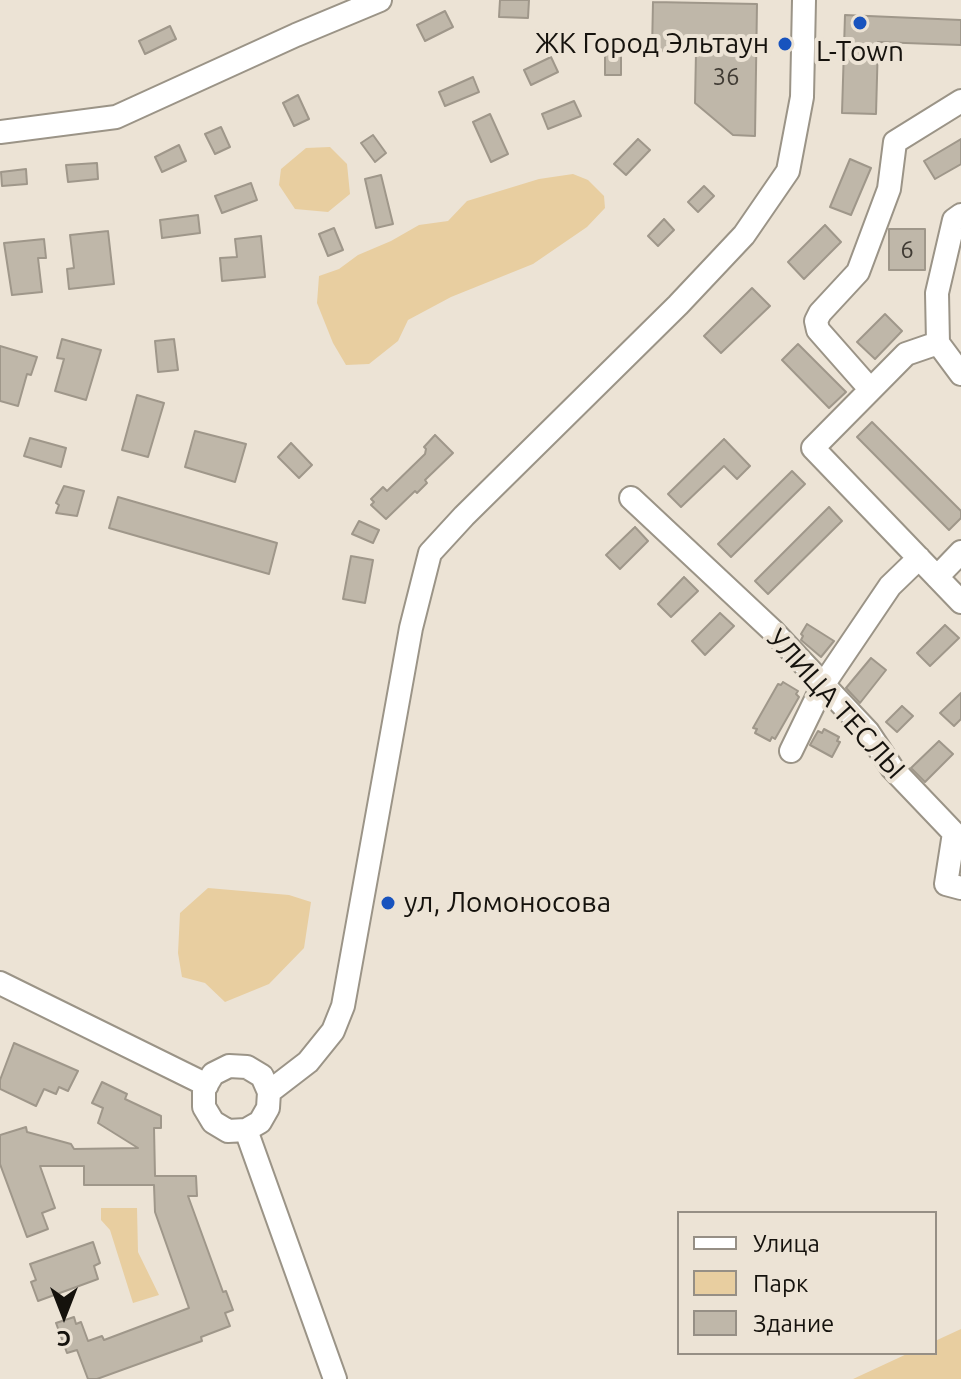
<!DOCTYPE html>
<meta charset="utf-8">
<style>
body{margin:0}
#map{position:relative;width:961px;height:1379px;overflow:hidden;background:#ece3d5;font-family:Ubuntu,sans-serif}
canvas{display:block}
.legend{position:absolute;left:677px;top:1211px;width:260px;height:144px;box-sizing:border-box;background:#ece3d5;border:2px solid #968f85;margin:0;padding:10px 14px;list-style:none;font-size:24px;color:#15120d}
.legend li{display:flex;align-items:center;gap:16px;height:40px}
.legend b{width:40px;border:2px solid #968f85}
.north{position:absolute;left:24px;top:1275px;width:80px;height:80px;-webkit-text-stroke:6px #ece3d5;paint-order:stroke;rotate:180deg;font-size:22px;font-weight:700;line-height:32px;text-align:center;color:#15120d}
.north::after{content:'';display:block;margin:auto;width:28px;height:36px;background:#15120d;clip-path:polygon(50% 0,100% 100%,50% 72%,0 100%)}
</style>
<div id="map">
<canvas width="961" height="1379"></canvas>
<ul class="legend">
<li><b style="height:10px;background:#fff"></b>Улица</li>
<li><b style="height:22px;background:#e8cea0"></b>Парк</li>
<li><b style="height:22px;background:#bfb7a9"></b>Здание</li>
</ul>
<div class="north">С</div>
</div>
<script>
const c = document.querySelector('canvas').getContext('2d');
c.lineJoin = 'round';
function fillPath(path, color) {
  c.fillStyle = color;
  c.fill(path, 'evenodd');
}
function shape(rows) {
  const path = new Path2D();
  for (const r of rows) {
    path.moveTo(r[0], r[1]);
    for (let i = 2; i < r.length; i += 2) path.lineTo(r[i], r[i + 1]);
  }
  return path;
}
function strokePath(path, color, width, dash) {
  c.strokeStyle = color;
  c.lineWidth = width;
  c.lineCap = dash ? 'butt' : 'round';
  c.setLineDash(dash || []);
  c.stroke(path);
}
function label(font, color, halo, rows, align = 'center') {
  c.font = font + ' Ubuntu,sans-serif';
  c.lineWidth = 8;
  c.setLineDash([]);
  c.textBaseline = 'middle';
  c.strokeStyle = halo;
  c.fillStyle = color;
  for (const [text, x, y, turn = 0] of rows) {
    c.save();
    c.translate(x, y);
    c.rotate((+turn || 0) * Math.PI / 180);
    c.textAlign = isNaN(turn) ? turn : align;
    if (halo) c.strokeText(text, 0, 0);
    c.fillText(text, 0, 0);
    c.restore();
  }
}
const green = shape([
 [330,147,347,164,350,194,328,212,295,209,279,185,281,169,306,148],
 [573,174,588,180,604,196,605,208,587,227,533,264,451,297,408,320,398,341,369,364,346,365,333,343,317,303,319,276,339,269,358,255,391,241,419,225,448,221,467,201,539,179],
 [208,888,289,895,311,902,304,948,269,984,225,1002,205,983,182,977,178,953,180,913],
 [101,1208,137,1208,138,1252,159,1295,133,1303,110,1230,101,1220],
 [961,1329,961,1379,853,1379,909,1353,935,1353,935,1341]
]);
const building = shape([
 [500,0,529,0,528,18,499,17,500,0],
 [653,2,757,4,755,136,733,135,695,103,696,52,652,51,653,2],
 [445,11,453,27,425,41,417,25,445,11],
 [845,15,961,20,961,45,878,42,876,114,842,113,845,15],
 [170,26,176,39,145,54,139,41,170,26],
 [605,40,621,40,621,75,605,75,605,40],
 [551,57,558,72,531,85,524,70,551,57],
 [473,77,479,92,445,106,439,92,473,77],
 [298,95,309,119,294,126,283,103,298,95],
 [574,101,581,116,548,129,542,114,574,101],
 [490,114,508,154,491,162,473,122,490,114],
 [221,127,230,147,215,154,205,134,221,127],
 [373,135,386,153,375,162,361,143,373,135],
 [638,139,650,150,626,175,614,164,638,139],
 [961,139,961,164,935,179,924,161,961,139],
 [179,145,186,161,162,172,155,157,179,145],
 [850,159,871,168,851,215,830,207,850,159],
 [97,163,98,179,68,182,66,165,97,163],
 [26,169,27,184,2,186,1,172,26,169],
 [381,175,393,224,376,228,365,179,381,175],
 [251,183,257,200,222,213,215,196,251,183],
 [704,186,714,196,698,212,688,202,704,186],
 [198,215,200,233,162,238,160,220,198,215],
 [664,219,674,230,658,246,648,236,664,219],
 [825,225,841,242,804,279,788,262,825,225],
 [334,228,343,250,328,256,319,234,334,228],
 [889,229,925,229,925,270,889,270,889,229],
 [108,231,114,284,69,289,67,269,74,268,70,235,108,231],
 [261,236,265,277,222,281,220,258,237,257,235,239,261,236],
 [44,239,46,258,38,258,42,292,12,295,4,243,44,239],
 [752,288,770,306,721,353,704,336,752,288],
 [885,314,902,331,875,359,857,342,885,314],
 [62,339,101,350,86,400,55,391,64,359,57,358,62,339],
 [174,339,178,370,158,372,155,341,174,339],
 [798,344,846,392,829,408,782,360,798,344],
 [0,346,37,357,31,375,27,374,18,406,0,401,0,346],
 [137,395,164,403,148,457,122,450,137,395],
 [872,422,961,511,961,518,949,530,857,437,872,422],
 [195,431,246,444,235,482,185,467,195,431],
 [435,435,453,453,425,480,427,483,417,493,415,491,386,519,371,505,374,502,371,499,383,487,387,491,425,454,426,449,424,447,435,435],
 [30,438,66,448,61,467,24,456,30,438],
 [724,439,750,466,737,479,724,466,681,507,668,494,724,439],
 [291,443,312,465,299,478,278,457,291,443],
 [792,471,805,484,731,557,718,544,792,471],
 [64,486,84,491,77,516,56,513,59,505,56,503,64,486],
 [118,497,277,543,269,574,109,528,118,497],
 [829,507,842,521,768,594,755,581,829,507],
 [359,521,379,530,373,543,352,534,359,521],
 [635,527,648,541,620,569,606,555,635,527],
 [351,556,373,560,365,603,343,599,351,556],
 [684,577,698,591,671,617,658,604,684,577],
 [720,613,734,626,705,655,692,641,720,613],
 [807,624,834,641,821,657,801,640,803,636,801,634,807,624],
 [945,625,959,638,930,666,917,653,945,625],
 [871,658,886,670,860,703,846,688,871,658],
 [783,682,798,691,796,694,799,697,775,739,772,737,770,741,755,733,757,729,753,728,778,684,781,685,783,682],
 [961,693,961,719,954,726,940,713,961,693],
 [902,706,913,716,897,732,886,722,902,706],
 [824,729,839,737,837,741,840,742,832,757,810,745,818,731,822,733,824,729],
 [939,741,953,754,925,782,911,768,939,741],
 [14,1043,78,1071,68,1091,59,1087,56,1094,44,1089,36,1106,0,1089,0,1080,14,1043],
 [102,1082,127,1094,125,1099,161,1116,161,1128,154,1128,155,1176,196,1176,197,1196,188,1196,223,1292,226,1291,233,1310,225,1313,230,1326,201,1337,202,1341,97,1379,88,1379,77,1350,67,1353,56,1323,74,1317,76,1324,81,1322,88,1341,102,1336,104,1340,189,1308,155,1212,154,1185,84,1185,84,1166,40,1166,55,1208,42,1213,48,1229,27,1237,0,1164,0,1135,26,1127,27,1132,71,1144,74,1149,138,1148,98,1123,103,1108,92,1103,102,1082],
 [93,1242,100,1263,94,1266,98,1279,38,1301,31,1282,36,1280,30,1264,93,1242]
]);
const minor = shape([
 [0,132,116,117,296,35,380,0],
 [961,215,954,220,937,293,938,343,961,374],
 [938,343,906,354,813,448,961,602],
 [870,389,818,330,816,321,820,313,858,272,889,189,895,142,961,101],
 [631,498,773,631,868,732,892,768,954,833,946,884,961,888],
 [937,577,961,552],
 [791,751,823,685,890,586,919,558],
 [0,983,207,1085],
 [269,1092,262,1076,247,1067,229,1066,213,1074,204,1089,204,1107,213,1122,228,1131,246,1130,260,1122,268,1108,269,1092,308,1062,333,1031,343,1006,411,628,430,553,464,516,678,305,744,235,788,171,802,97,804,0],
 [246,1130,335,1379]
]);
const markers = [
 [860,23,8,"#1853be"],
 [785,44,8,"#1853be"],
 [388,903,8,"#1853be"]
];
const numberNames = [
 ["36",726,77],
 ["6",907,250]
];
const poiNames = [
 ["ЖК Город Эльтаун",769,44],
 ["L-Town",860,52,"center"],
 ["ул, Ломоносова",404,903,"left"]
];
const streetNames = [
 ["УЛИЦА ТЕСЛЫ",836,704,48]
];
fillPath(green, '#e8cea0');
fillPath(building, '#bfb7a9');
strokePath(building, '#9f978a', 2);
strokePath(minor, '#9b9487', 26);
strokePath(minor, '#fff', 22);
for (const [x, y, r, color] of markers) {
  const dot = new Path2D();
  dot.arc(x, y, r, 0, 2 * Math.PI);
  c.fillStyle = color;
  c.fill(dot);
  strokePath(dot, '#ece3d5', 3);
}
label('24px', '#403b34', null, numberNames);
label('28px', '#15120d', '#ece3d5', poiNames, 'right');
label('28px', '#15120d', '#ece3d5', streetNames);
</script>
